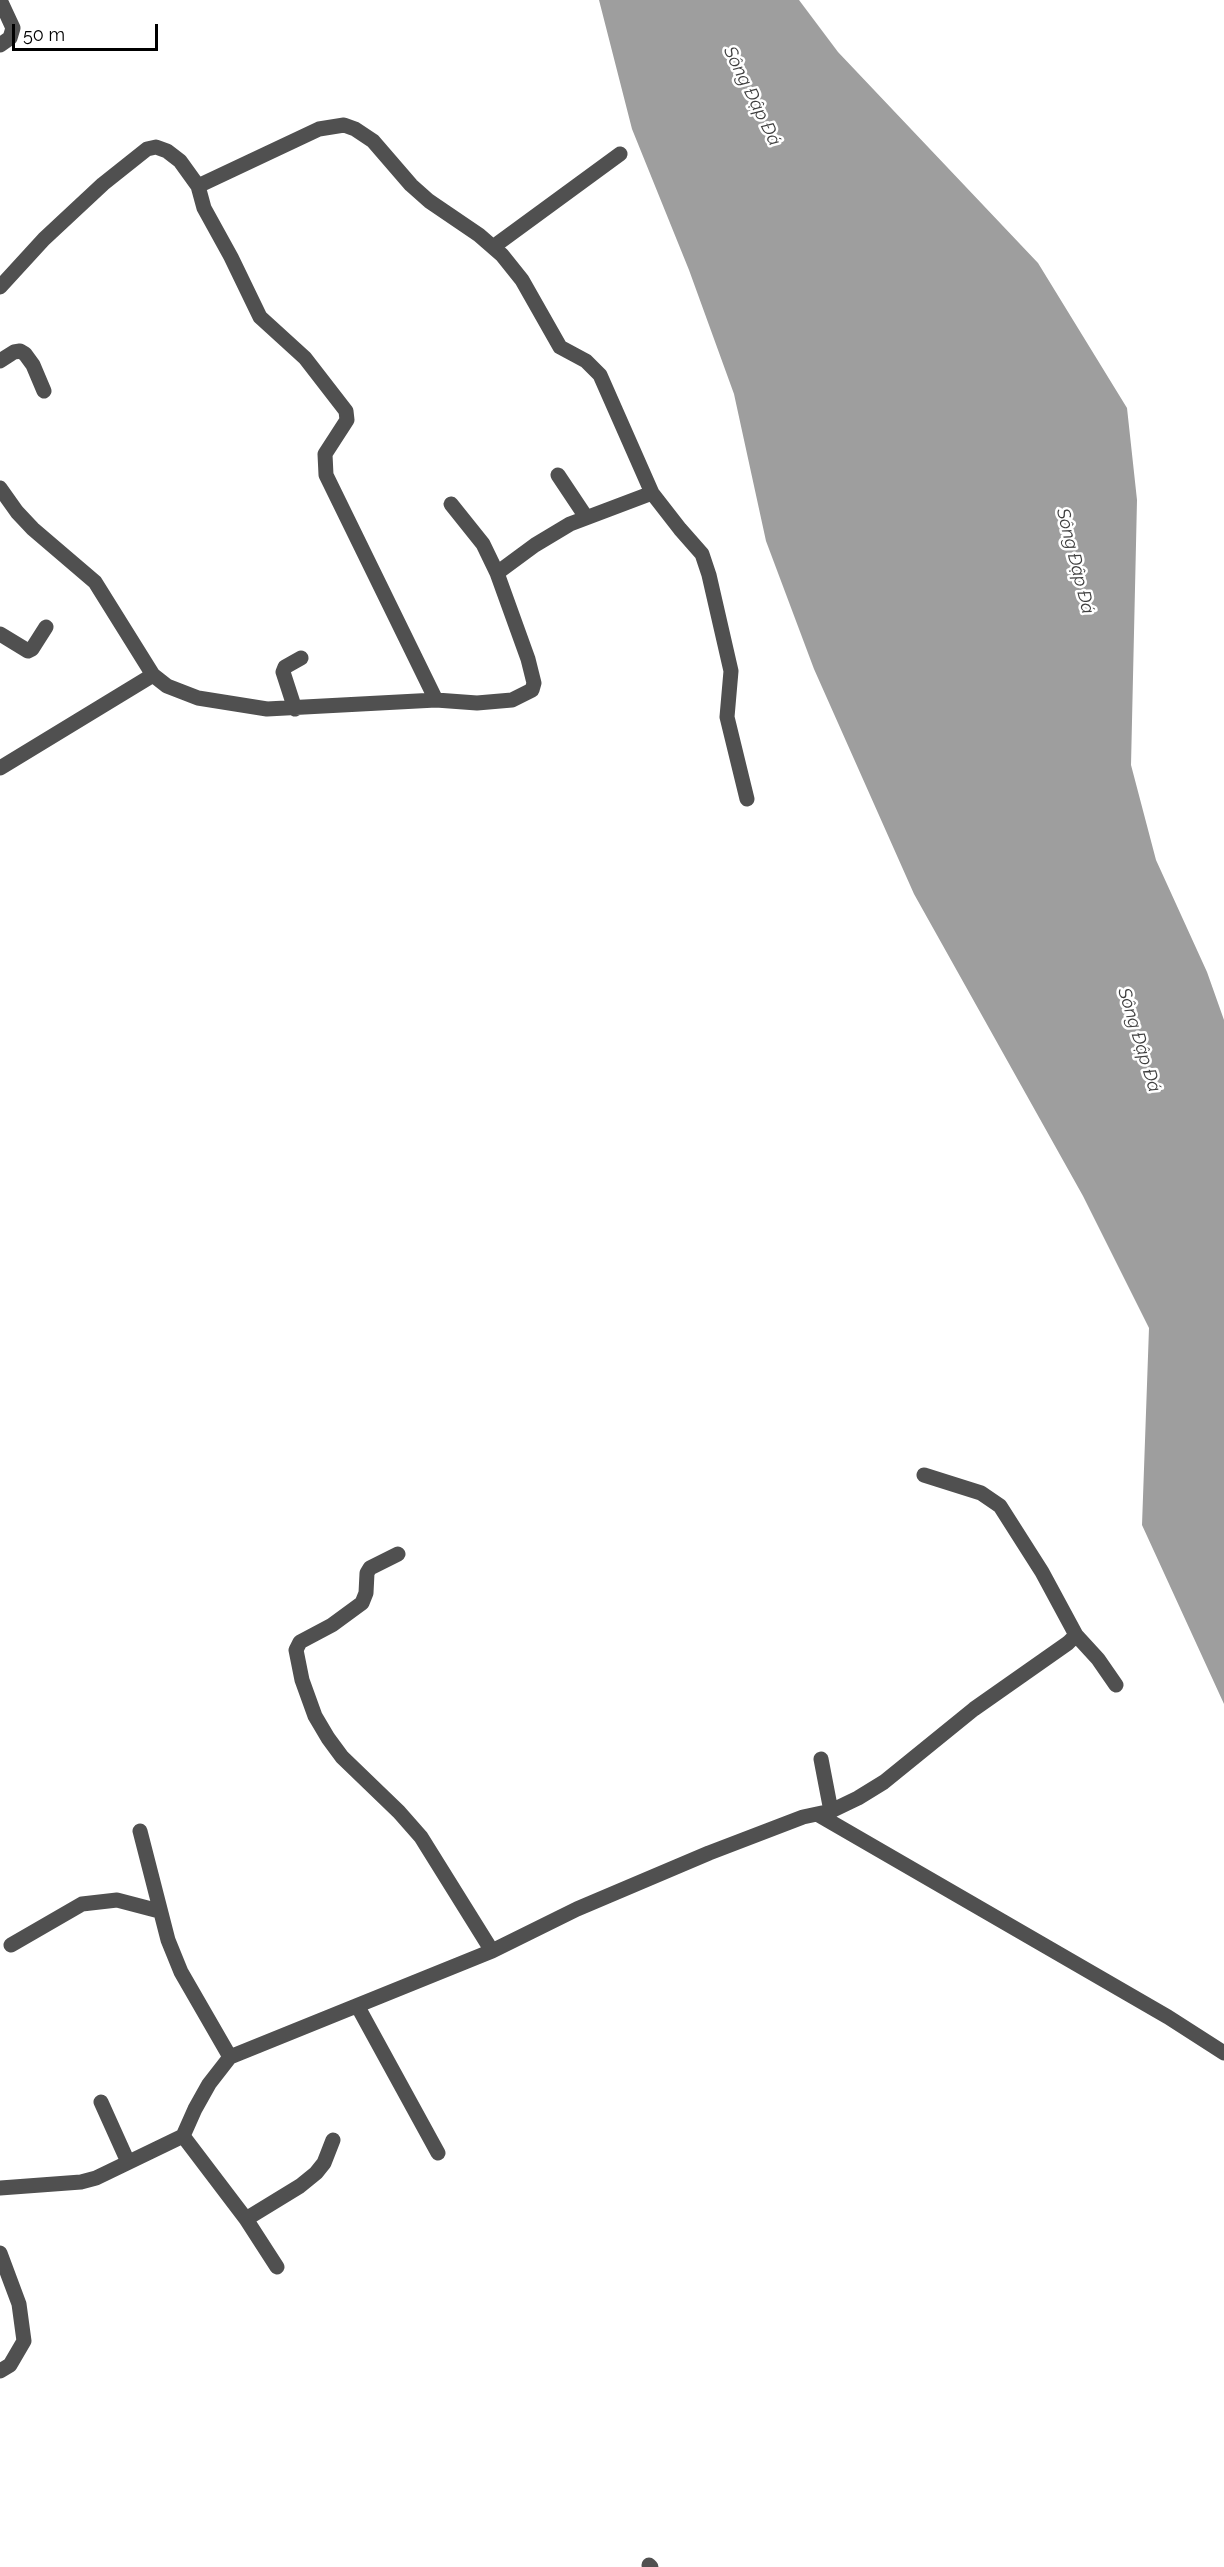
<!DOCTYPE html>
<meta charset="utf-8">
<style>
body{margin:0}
#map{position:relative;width:1224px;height:2567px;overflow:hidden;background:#fff;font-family:Raleway,sans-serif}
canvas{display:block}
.scale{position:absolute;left:12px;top:24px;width:146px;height:27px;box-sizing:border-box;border:3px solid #000;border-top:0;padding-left:8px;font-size:18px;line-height:21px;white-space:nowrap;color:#000;-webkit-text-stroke:4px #fff;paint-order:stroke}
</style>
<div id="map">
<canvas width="1224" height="2567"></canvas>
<div class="scale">50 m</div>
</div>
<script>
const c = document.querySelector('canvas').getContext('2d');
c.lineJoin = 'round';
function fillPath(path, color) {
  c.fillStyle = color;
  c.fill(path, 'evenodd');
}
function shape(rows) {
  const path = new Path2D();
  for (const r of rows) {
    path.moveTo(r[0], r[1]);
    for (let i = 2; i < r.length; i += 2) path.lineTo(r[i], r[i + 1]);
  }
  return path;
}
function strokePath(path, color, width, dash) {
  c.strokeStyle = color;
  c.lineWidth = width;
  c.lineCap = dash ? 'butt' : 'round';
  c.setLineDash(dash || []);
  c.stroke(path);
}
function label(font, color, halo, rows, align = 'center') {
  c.font = font + ' Raleway,sans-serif';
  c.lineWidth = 5;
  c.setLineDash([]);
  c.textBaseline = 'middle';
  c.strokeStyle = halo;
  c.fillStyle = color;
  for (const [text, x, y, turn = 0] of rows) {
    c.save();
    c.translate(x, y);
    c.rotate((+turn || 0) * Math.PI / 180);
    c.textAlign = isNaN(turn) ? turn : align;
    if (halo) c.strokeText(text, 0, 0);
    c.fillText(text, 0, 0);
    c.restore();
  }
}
const water = shape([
 [599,0,799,0,838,52,1038,263,1127,408,1137,500,1131,765,1156,860,1207,972,1224,1020,1224,1704,1142,1525,1149,1328,1083,1196,914,894,814,669,766,541,734,394,689,270,632,129]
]);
const minor = shape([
 [0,0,13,28,10,38,0,45],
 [198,186,319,129,344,125,355,129,373,141,411,185,429,201,479,235,502,255,522,280,560,347,586,361,600,375,652,493,680,529,702,554,709,575,731,671,727,717,747,799],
 [493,247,620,154],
 [0,287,44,239,103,184,147,149,156,147,167,151,180,161,198,186,204,208,231,257,260,317,305,358,346,411,347,420,325,454,326,475,436,700],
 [0,361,14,352,20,351,25,354,33,365,44,391],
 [558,475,586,517],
 [0,488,17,512,33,529,95,582,153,675,167,686,198,698,267,709,436,700,477,703,512,700,532,690,534,683,528,659,497,573,483,544,451,504],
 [497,573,535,545,570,524,652,493],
 [0,634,28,651,32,649,46,627],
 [295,709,283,672,285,667,301,658],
 [0,768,153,675],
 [398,1554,370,1568,367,1573,366,1593,362,1603,332,1625,300,1642,296,1650,302,1680,315,1716,328,1738,342,1757,399,1812,421,1837,492,1951],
 [1076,1635,1098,1659,1116,1685],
 [821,1759,831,1811],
 [817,1814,1168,2017,1224,2053],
 [140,1831,168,1940,181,1972,230,2057],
 [11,1945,82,1904,117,1900,159,1911],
 [358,2007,438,2153],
 [101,2102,128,2162],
 [183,2136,246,2219,277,2267],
 [0,2188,81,2182,96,2178,183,2136,195,2109,209,2084,230,2057,492,1951,577,1909,709,1853,803,1817,831,1811,858,1798,884,1782,974,1709,1068,1643,1076,1635,1042,1572,1000,1506,981,1493,924,1475],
 [246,2219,300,2186,316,2173,324,2163,333,2140],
 [0,2253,19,2304,24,2341,10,2365,0,2371],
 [649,2565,651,2567]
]);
const waterNames = [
 ["Sông Đập Đá",752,96,64],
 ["Sông Đập Đá",1075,561,76],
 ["Sông Đập Đá",1139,1040,73]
];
fillPath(water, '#9e9e9e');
strokePath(minor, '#505050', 15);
label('italic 18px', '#3f3f3f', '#fff', waterNames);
</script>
